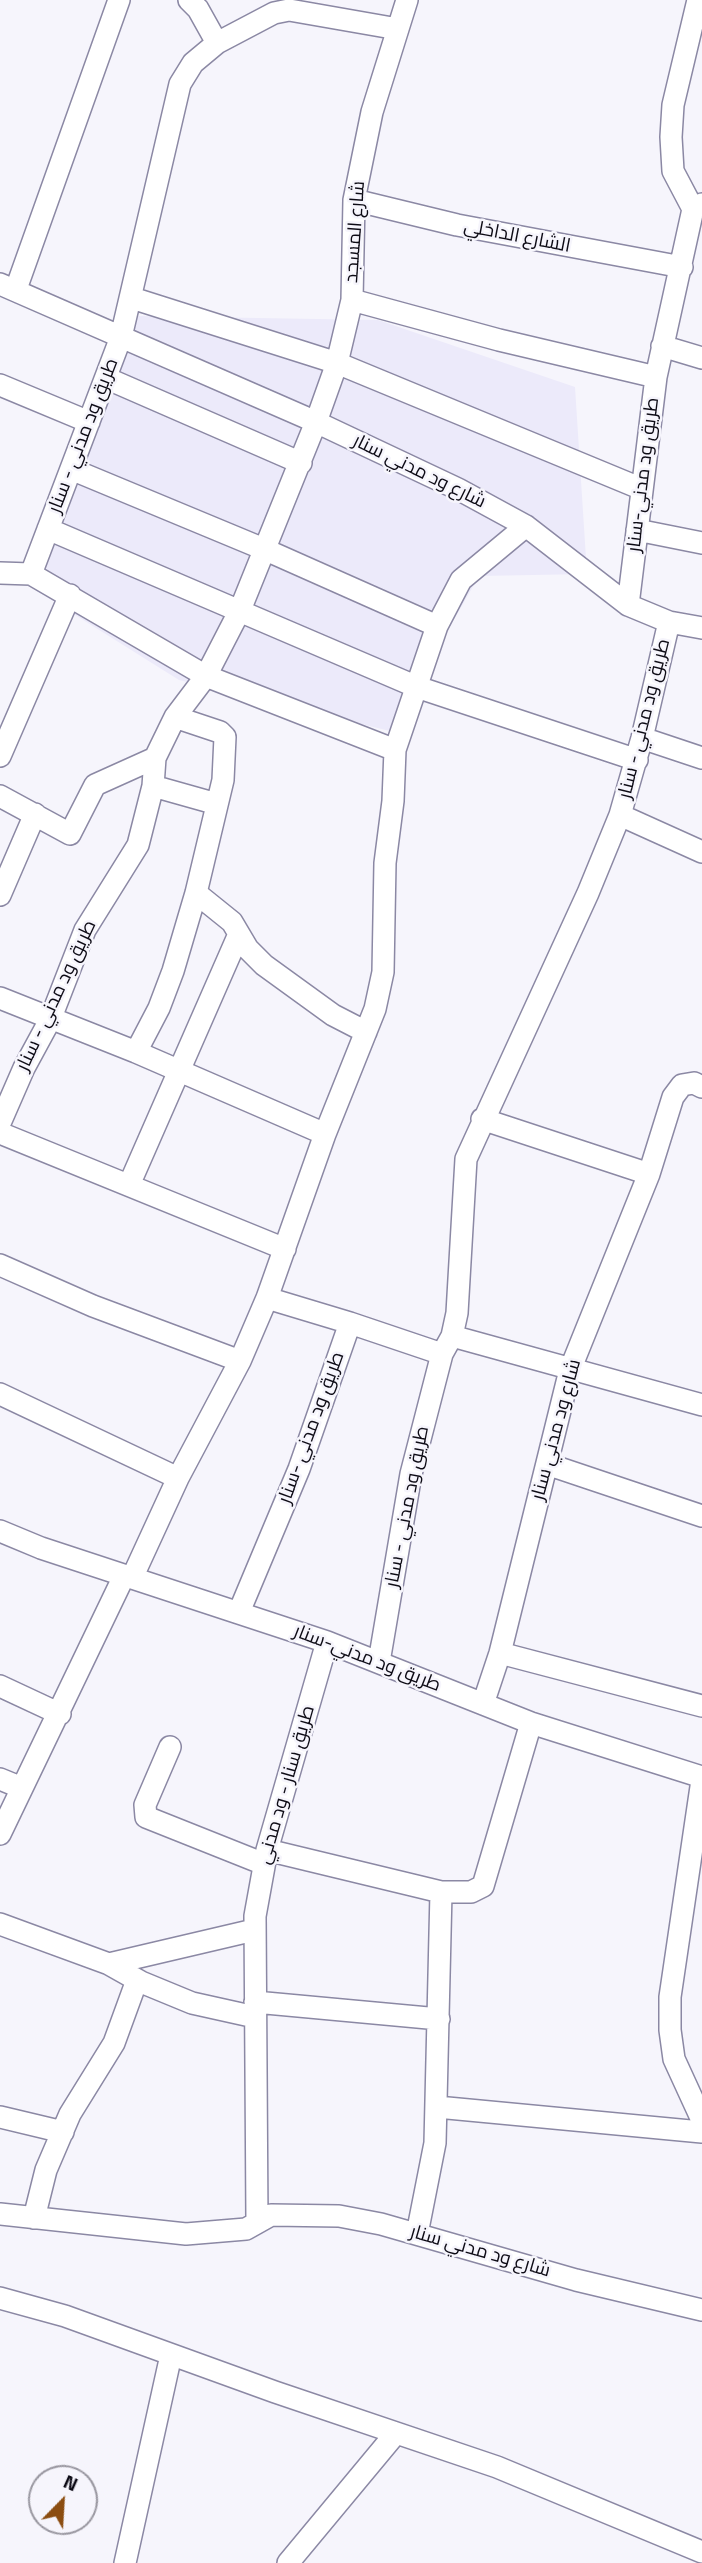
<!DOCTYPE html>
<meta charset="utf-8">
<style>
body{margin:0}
#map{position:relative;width:702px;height:2563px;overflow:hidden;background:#f6f5fc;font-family:"Titillium Web",sans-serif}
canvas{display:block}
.north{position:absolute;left:28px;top:2465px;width:70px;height:70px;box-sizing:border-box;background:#f6f5fc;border:2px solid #9997a0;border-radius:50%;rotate:24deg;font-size:19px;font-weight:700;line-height:28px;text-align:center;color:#0d0b15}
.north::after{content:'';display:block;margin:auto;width:24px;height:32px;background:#8b4d11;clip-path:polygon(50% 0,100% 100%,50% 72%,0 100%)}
</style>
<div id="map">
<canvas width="702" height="2563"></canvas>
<div class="north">N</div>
</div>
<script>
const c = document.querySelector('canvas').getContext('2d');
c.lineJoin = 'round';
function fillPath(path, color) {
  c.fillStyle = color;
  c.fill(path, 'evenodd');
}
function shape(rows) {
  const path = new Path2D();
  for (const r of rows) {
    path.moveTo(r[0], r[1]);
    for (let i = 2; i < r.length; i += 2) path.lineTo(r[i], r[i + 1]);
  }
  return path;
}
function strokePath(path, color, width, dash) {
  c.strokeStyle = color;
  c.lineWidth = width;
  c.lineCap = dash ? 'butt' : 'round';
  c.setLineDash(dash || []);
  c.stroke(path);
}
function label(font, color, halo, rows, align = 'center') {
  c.font = font + ' "Titillium Web",Cairo,sans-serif';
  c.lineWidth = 5;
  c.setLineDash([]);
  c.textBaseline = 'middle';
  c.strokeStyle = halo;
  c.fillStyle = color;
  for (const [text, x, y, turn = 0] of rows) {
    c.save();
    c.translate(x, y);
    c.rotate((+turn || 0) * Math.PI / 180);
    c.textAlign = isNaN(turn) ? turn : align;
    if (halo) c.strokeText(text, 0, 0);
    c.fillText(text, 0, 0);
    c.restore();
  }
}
const built = shape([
 [137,316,378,320,575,387,587,574,479,576,390,731,179,680,29,586]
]);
const minor = shape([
 [189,0,198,9,217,43],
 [354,200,457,225,682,267],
 [693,209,673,171,671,137,673,105,698,0],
 [0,284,316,422,458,489,526,526,628,605,669,622,702,628],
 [16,289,119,0],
 [132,298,337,363,642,489],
 [352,300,499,340,656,377],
 [662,346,702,358],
 [106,378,301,463],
 [0,385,89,422],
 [71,469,266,550,437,626],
 [48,529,417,687,637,760],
 [637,530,702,543],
 [0,573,31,574,206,676,395,750],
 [31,574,121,337,180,84,193,63,217,43,274,13,289,10,398,29],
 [628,605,656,377,693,209,702,204],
 [642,738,702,758],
 [0,756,70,595],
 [153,786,217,804],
 [0,796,70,834,95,785,155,758],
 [620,815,702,852],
 [196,893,232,922,248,949,264,965,333,1015,366,1032],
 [0,895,35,814],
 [0,998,136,1052,325,1134],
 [136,1052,159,1008,173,971,196,893,223,780,225,737,220,732,175,717],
 [482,1119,649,1174],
 [0,1123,24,1068,50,1020,85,930,138,845,153,786,155,758,175,717,206,676,240,610,316,422,337,363,352,300,354,200,372,112,407,0],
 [0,1133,285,1249],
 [129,1185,239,934],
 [0,1265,93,1306,240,1361],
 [350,1323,442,1354],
 [452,1336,702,1405],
 [0,1394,178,1478],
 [547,1464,702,1516],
 [0,1531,41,1548,327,1642,531,1723,702,1777],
 [132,1578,178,1478,240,1361,267,1298,325,1134,375,1009,383,972,385,863,393,801,395,750,437,626,461,580,526,526],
 [239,1612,299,1469,350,1323,267,1298],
 [500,1653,702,1706],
 [379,1662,411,1474,442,1354,452,1336,457,1313,466,1159,588,893,620,815,642,738,669,622],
 [0,1686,60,1714],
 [483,1704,500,1653,570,1370,649,1174,673,1097,682,1085,694,1083,702,1087],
 [170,1747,145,1805,146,1817,264,1864],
 [0,1779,22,1788],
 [702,1780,670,1997,670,2030,674,2059,702,2120],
 [0,1834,124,1576],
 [267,1850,441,1892,435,2143,417,2234],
 [441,1892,471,1892,483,1886,531,1723],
 [0,1924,109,1964,141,1982,192,2003,255,2017],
 [109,1964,254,1930],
 [255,2002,439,2019],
 [437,2107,702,2132],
 [0,2117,63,2132],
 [0,2214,186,2234,246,2229,271,2215,339,2216,381,2224,576,2280,702,2310],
 [34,2218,46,2170,70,2114,114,2043,137,1980],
 [257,2222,255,1916,267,1850,327,1642],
 [0,2298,65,2316,275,2392,497,2467,702,2552],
 [125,2563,171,2355],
 [288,2563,396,2433]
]);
const streetNames = [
 ["شارع المسجد",356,232,-86],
 ["الشارع الداخلي",517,237,11],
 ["طريق ود مدني - سنار",84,436,-69],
 ["شارع ود مدني سنار",419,472,26],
 ["طريق ود مدني-سنار",644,475,-83],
 ["طريق ود مدني - سنار",645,719,-76],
 ["طريق ود مدني - سنار",57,996,-65],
 ["طريق ود مدني -سنار",312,1428,-70],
 ["شارع ود مدني سنار",557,1430,-75],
 ["طريق ود مدني - سنار",408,1507,-79],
 ["طريق ود مدني-سنار",367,1659,21],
 ["طريق سنار - ود مدني",287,1785,-74],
 ["شارع ود مدني سنار",480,2252,16]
];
fillPath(built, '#eceafa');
strokePath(minor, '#8b88a4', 24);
strokePath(minor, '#fff', 21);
label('19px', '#0d0b15', '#f6f5fc', streetNames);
</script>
